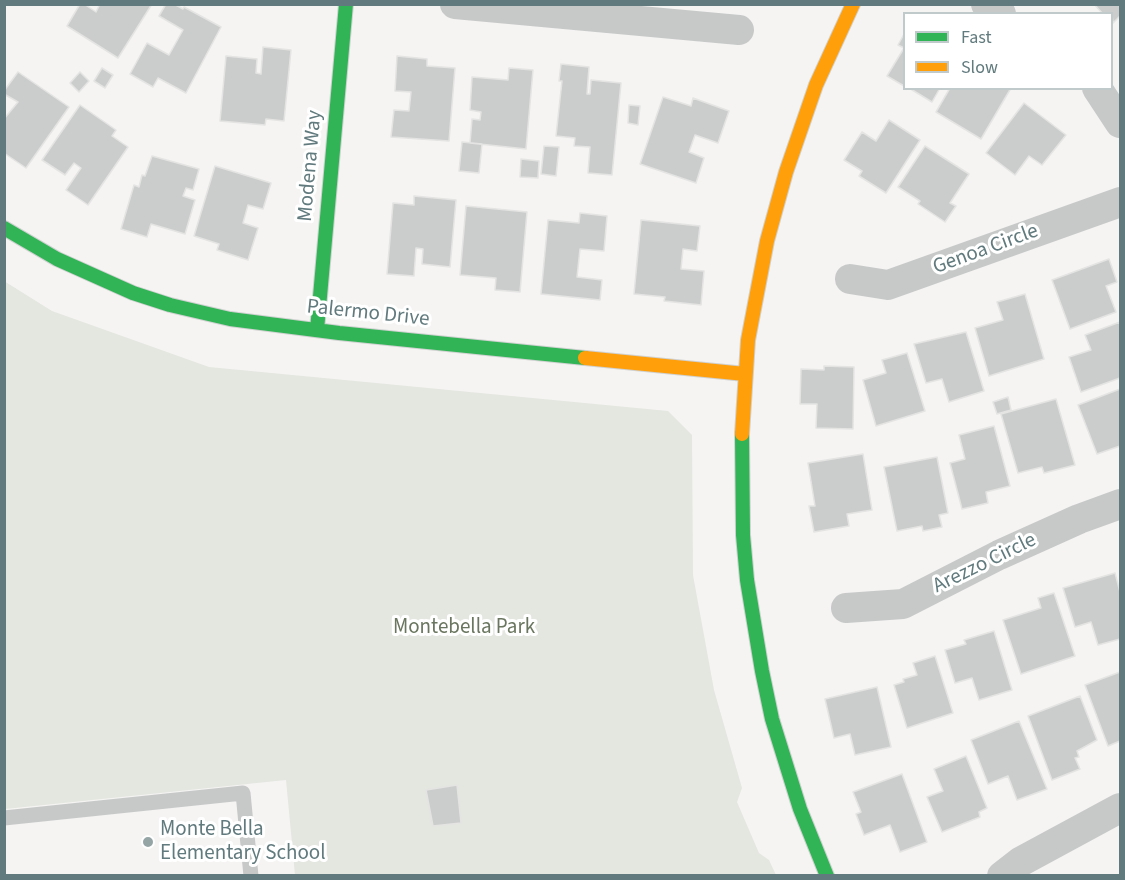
<!DOCTYPE html>
<style>
body{margin:0}
#map{position:relative;width:1125px;height:880px;overflow:hidden;background:#f5f4f3;font-family:"Source Sans 3",sans-serif}
canvas{display:block}
.frame{position:absolute;inset:0;border:6px solid #617a7d;pointer-events:none}
.legend{position:absolute;left:903px;top:12px;width:210px;height:78px;box-sizing:border-box;background:#fff;border:2px solid #c0cacb;margin:0;padding:8px 10px;list-style:none;font-size:18px;color:#617a7d}
.legend li{display:flex;align-items:center;gap:12px;height:30px}
.legend b{width:30px;border:2px solid #c0cacb}
</style>
<div id="map">
<canvas width="1125" height="880"></canvas>
<div class="frame"></div>
<ul class="legend">
<li><b style="height:8px;background:#30b455"></b>Fast</li>
<li><b style="height:8px;background:#ff9f0a"></b>Slow</li>
</ul>
</div>
<script>
const c = document.querySelector('canvas').getContext('2d');
c.lineJoin = 'round';
function fillPath(path, color) {
  c.fillStyle = color;
  c.fill(path, 'evenodd');
}
function shape(rows) {
  const path = new Path2D();
  for (const r of rows) {
    path.moveTo(r[0], r[1]);
    for (let i = 2; i < r.length; i += 2) path.lineTo(r[i], r[i + 1]);
  }
  return path;
}
function strokePath(path, color, width, dash) {
  c.strokeStyle = color;
  c.lineWidth = width;
  c.lineCap = dash ? 'butt' : 'round';
  c.setLineDash(dash || []);
  c.stroke(path);
}
function label(font, color, halo, rows, align = 'center') {
  c.font = font + ' "Source Sans 3",sans-serif';
  c.lineWidth = 6;
  c.setLineDash([]);
  c.textBaseline = 'middle';
  c.strokeStyle = halo;
  c.fillStyle = color;
  for (const [text, x, y, turn = 0] of rows) {
    c.save();
    c.translate(x, y);
    c.rotate((+turn || 0) * Math.PI / 180);
    c.textAlign = isNaN(turn) ? turn : align;
    if (halo) c.strokeText(text, 0, 0);
    c.fillText(text, 0, 0);
    c.restore();
  }
}
const green = shape([
 [4,281,52,311,209,367,668,411,692,435,693,575,714,690,742,788,737,802,759,853,769,860,776,875,295,875,286,780,5,809]
]);
const building = shape([
 [80,4,84,4,96,12,100,4,152,4,118,58,67,26,80,4],
 [166,4,174,4,183,9,184,7,221,27,186,93,158,78,153,87,130,74,147,43,169,55,183,30,159,16,166,4],
 [1094,4,1120,4,1120,16,1113,23,1112,14,1103,14,1094,4],
 [904,34,904,86,887,76,904,48,898,45,904,34],
 [263,47,291,50,284,121,266,119,265,125,220,121,226,56,257,59,256,73,261,74,263,47],
 [397,56,427,59,427,66,455,68,449,141,391,137,394,110,409,111,411,92,395,91,397,56],
 [561,64,589,67,587,94,590,94,591,80,621,83,612,175,588,173,590,147,574,146,575,138,556,136,562,81,559,81,561,64],
 [102,68,113,75,105,88,94,81,102,68],
 [509,68,533,70,526,149,470,143,472,119,480,120,481,112,470,110,472,77,508,80,509,68],
 [18,72,69,107,26,168,4,153,4,119,18,102,4,94,4,91,18,72],
 [80,72,89,81,79,92,70,83,80,72],
 [909,88,940,88,932,102,909,88],
 [950,88,1011,88,981,139,936,112,950,88],
 [663,97,691,106,693,98,729,111,718,143,695,135,689,152,704,158,696,183,640,164,663,97],
 [1024,103,1066,135,1042,165,1029,156,1015,175,986,153,1024,103],
 [80,105,116,130,112,136,128,147,88,205,66,190,81,168,74,163,65,175,42,160,80,105],
 [629,105,640,106,638,125,628,123,629,105],
 [889,120,920,140,886,193,859,176,862,171,844,160,862,132,876,141,889,120],
 [462,142,482,144,479,173,459,171,462,142],
 [544,146,559,147,556,176,541,174,544,146],
 [925,146,969,174,950,203,956,206,945,222,918,204,920,201,898,187,925,146],
 [152,156,199,169,193,190,186,188,183,196,195,200,185,234,151,224,147,237,121,229,134,185,139,187,142,175,145,176,152,156],
 [521,159,539,161,538,178,520,177,521,159],
 [215,166,271,183,263,209,248,205,243,223,258,228,248,260,217,250,219,244,194,236,215,166],
 [414,196,456,200,450,267,422,264,423,249,416,248,414,276,387,274,393,203,414,205,414,196],
 [466,206,527,212,520,292,495,290,496,278,460,275,466,206],
 [580,213,607,216,604,251,580,249,577,277,602,280,600,300,541,294,548,220,579,223,580,213],
 [641,220,700,226,697,251,683,249,681,269,704,271,701,305,664,301,665,297,634,294,641,220],
 [1109,259,1117,282,1106,286,1116,312,1070,329,1052,280,1109,259],
 [1025,294,1044,359,989,376,975,328,1003,320,997,302,1025,294],
 [1120,322,1120,378,1081,392,1069,357,1091,350,1085,335,1120,322],
 [966,332,984,391,949,402,942,379,926,383,914,344,966,332],
 [907,353,925,411,876,426,863,380,886,373,882,360,907,353],
 [824,366,854,367,853,429,816,428,817,404,800,404,801,369,824,370,824,366],
 [1120,389,1120,446,1097,454,1078,405,1120,389],
 [1008,397,1011,410,997,414,993,402,1008,397],
 [1056,399,1075,465,1044,473,1042,467,1018,473,1001,414,1056,399],
 [994,426,1010,486,986,492,988,503,962,509,950,463,965,459,959,435,994,426],
 [863,454,872,510,847,514,849,526,814,532,809,506,815,506,808,463,863,454],
 [937,457,948,513,939,515,942,527,923,531,922,526,897,531,884,467,937,457],
 [1115,573,1120,592,1120,639,1098,645,1091,622,1075,627,1063,588,1115,573],
 [1054,593,1075,656,1021,674,1003,620,1041,608,1038,598,1054,593],
 [994,631,1012,690,979,700,972,678,955,683,945,650,966,644,964,640,994,631],
 [935,656,953,713,907,728,894,685,904,682,903,679,917,675,913,663,935,656],
 [1120,672,1120,741,1108,746,1085,685,1120,672],
 [877,687,891,747,855,755,850,734,834,738,825,699,877,687],
 [1080,696,1097,740,1077,751,1079,757,1075,758,1080,769,1052,780,1028,716,1080,696],
 [1019,721,1047,789,1017,800,1008,776,988,784,971,740,1019,721],
 [966,756,987,808,979,812,980,817,942,832,927,797,943,791,934,769,966,756],
 [902,774,927,842,900,852,890,825,864,835,856,814,861,812,853,792,902,774],
 [457,785,461,823,433,826,426,790,457,785]
]);
const lane = shape([
 [4,818,243,793,251,876]
]);
const street = shape([
 [455,4,739,30],
 [986,4,1001,14],
 [1097,88,1120,123],
 [850,279,888,285,1120,202],
 [846,608,903,604,999,555,1079,519,1120,504],
 [1002,876,1020,862,1120,808]
]);
const fast = shape([
 [4,228,57,259,133,293,170,305,230,319,339,333,585,358],
 [317,330,346,4],
 [742,434,743,535,747,580,762,671,772,719,800,809,827,876]
]);
const slow = shape([
 [585,358,745,374],
 [742,434,748,340,767,241,786,172,816,85,853,4]
]);
const markers = [
 [148,842,6,"#95a5a6"]
];
const streetNames = [
 ["Modena Way",311,166,-85],
 ["Genoa Circle",986,250,-20],
 ["Palermo Drive",368,314,6],
 ["Arezzo Circle",985,564,-26]
];
const parkNames = [
 ["Montebella Park",464,628]
];
const poiNames = [
 ["Monte Bella",160,830],
 ["Elementary School",160,854]
];
fillPath(green, '#e4e6e0');
fillPath(building, '#cbcdcc');
strokePath(building, '#e4e4e3', 1.5);
strokePath(fast, '#d0d1d1', 16);
strokePath(slow, '#d0d1d1', 16);
strokePath(lane, '#c7c9c9', 15);
strokePath(street, '#c7c9c9', 30);
strokePath(fast, '#30b455', 14);
strokePath(slow, '#ff9f0a', 14);
for (const [x, y, r, color] of markers) {
  const dot = new Path2D();
  dot.arc(x, y, r, 0, 2 * Math.PI);
  c.fillStyle = color;
  c.fill(dot);
  strokePath(dot, '#fff', 2);
}
label('21px', '#617a7d', '#fff', streetNames);
label('21px', '#6a765f', '#fff', parkNames);
label('21px', '#617a7d', '#fff', poiNames, 'left');
</script>
